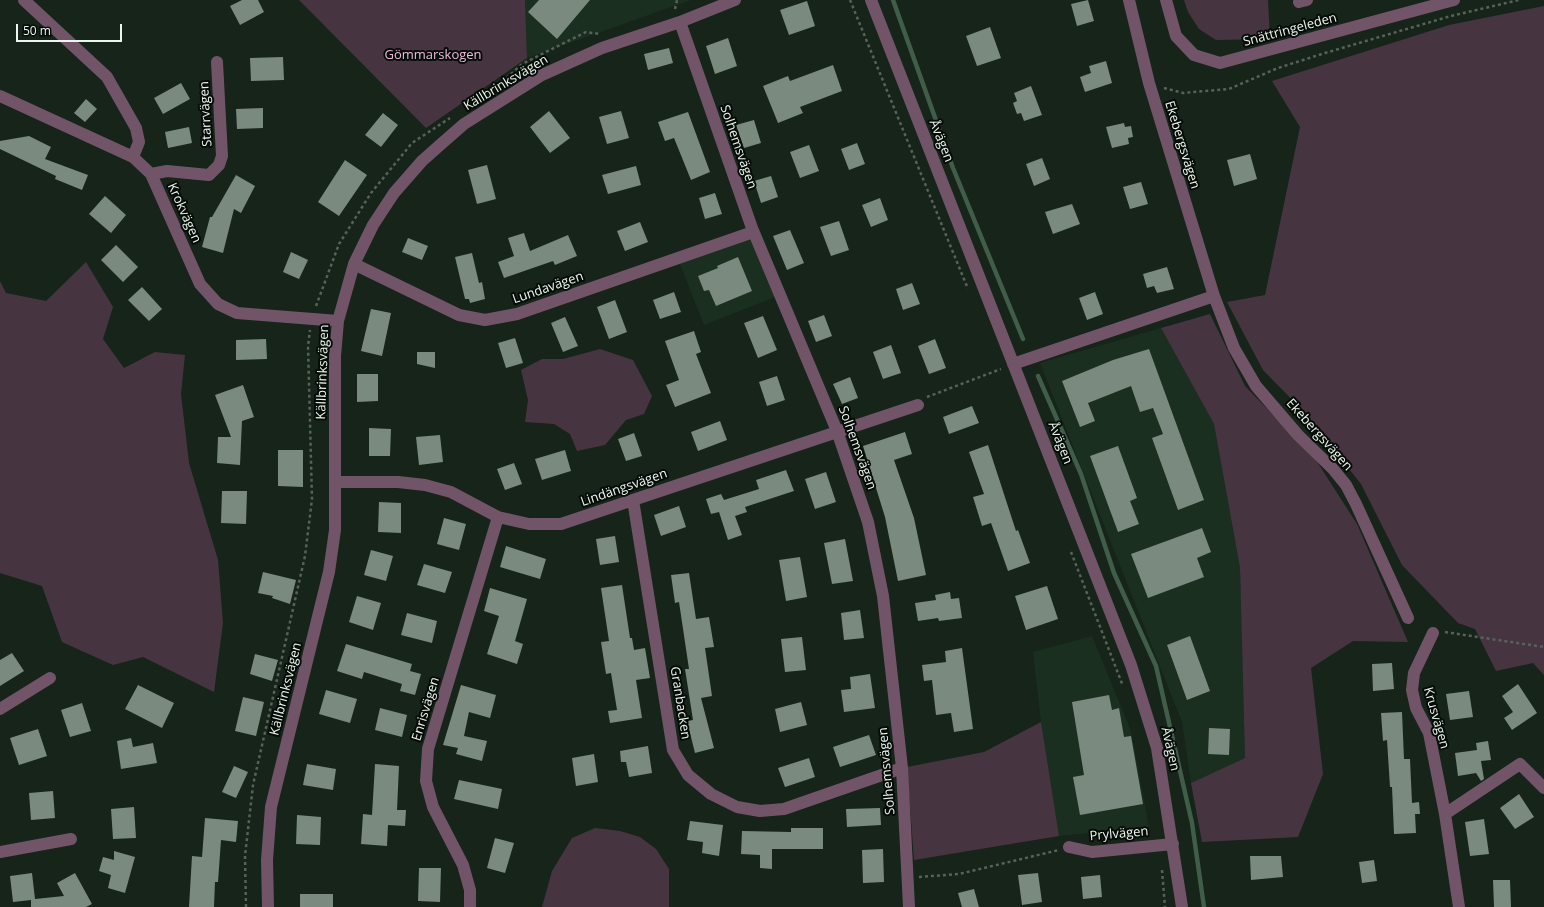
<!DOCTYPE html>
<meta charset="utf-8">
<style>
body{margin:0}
#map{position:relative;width:1544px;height:907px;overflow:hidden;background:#16241a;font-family:"Open Sans",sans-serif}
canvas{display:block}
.scale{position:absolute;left:16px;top:24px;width:106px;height:18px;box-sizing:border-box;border:2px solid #ecf5ee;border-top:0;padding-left:5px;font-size:12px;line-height:14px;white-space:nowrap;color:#ecf5ee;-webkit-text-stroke:3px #060c07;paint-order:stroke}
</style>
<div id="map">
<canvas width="1544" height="907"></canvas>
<div class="scale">50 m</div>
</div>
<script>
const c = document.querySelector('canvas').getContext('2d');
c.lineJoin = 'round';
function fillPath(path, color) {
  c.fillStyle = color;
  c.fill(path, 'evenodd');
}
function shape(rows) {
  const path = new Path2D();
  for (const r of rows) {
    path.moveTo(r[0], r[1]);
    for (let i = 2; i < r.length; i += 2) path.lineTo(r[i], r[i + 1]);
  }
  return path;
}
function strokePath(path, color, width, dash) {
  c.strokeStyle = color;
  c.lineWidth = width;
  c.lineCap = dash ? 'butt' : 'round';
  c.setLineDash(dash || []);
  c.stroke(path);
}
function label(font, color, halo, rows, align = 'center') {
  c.font = font + ' "Open Sans",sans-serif';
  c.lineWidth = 4;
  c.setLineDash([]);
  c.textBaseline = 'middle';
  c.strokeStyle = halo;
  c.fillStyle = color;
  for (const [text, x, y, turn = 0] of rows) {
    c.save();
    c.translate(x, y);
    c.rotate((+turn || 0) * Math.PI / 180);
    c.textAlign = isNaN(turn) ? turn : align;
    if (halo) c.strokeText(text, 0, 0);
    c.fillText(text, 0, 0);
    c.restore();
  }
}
const built = shape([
 [525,0,691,0,527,58],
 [749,233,775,297,704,325,678,259],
 [1161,328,1214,424,1240,568,1245,758,1191,783,1182,722,1040,363],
 [1092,636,1131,731,1149,827,1059,836,1041,722,1033,652]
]);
const green = shape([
 [299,0,525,0,527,58,426,128],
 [1184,0,1268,0,1270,39,1216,40,1199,29,1188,12],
 [1544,6,1544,675,1533,663,1496,671,1475,629,1458,623,1402,565,1361,484,1304,412,1263,370,1227,302,1265,295,1300,127,1272,81,1449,25],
 [86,262,113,307,103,339,124,368,155,352,185,355,181,394,189,463,218,560,223,623,214,692,143,657,113,665,62,642,42,586,0,573,0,281,6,293,46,301],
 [1210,314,1245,386,1314,457,1357,524,1408,642,1353,641,1311,668,1323,774,1298,837,1202,842,1191,783,1245,758,1240,568,1214,424,1161,328],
 [600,349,633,360,652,396,644,414,626,420,605,445,577,451,570,434,554,424,525,422,528,400,521,370,542,359,563,359],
 [1041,722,1059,836,914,860,907,767,984,752],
 [595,828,620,831,640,837,656,849,669,869,669,907,542,907,552,871,572,838]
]);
const stream = shape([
 [893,0,953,168,1023,339],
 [1038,376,1081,474,1114,573,1156,666,1192,823,1204,907]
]);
const building = shape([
 [242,0,258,0,264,12,240,25,230,6],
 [539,0,590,0,557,39,528,12],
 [1088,0,1094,21,1077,26,1071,4],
 [807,1,815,26,789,35,780,10],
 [990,27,1001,58,977,66,966,36],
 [728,38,737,66,715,74,706,46],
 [669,48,673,63,648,70,644,54],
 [283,57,284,80,251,81,250,58],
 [1106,61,1112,83,1085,92,1080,77,1091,73,1089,66],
 [833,65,842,91,800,107,803,113,778,123,763,86,788,76,790,81],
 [181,83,190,99,163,114,154,98],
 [1031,86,1042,115,1024,121,1021,113,1017,114,1013,103,1017,101,1014,93],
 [86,99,97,109,85,122,74,113],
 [263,108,263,128,237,129,236,109],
 [549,111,570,138,550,153,530,127],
 [621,111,629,138,607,144,599,117],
 [688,112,710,172,691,180,674,138,665,141,658,122],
 [383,113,398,125,381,147,365,135],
 [754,120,761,143,744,148,736,125],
 [1124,123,1125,127,1131,126,1133,137,1128,138,1129,144,1112,148,1106,127],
 [189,127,192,143,168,148,165,132],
 [29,136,51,147,45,159,88,175,82,190,55,179,56,176,0,149,0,141],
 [857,143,865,164,849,170,841,149],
 [809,145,819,171,800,178,790,152],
 [1250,154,1257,179,1234,186,1227,160],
 [1042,158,1050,179,1034,186,1026,164],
 [345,160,367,175,339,216,318,202],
 [487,165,496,199,477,204,468,170],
 [636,166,641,185,608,194,602,175],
 [236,175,255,186,241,213,234,209,223,253,202,247,210,217,212,217],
 [771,176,778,197,761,203,754,181],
 [1141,182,1148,204,1130,209,1123,187],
 [715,193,722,214,705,219,699,198],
 [105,196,126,215,111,233,89,214],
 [880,198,888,220,871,227,862,205],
 [1072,204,1080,224,1053,234,1045,212],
 [839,221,849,250,831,256,820,227],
 [640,222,648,242,625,251,617,231],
 [790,230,804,263,787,270,773,236],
 [524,233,530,251,568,235,577,256,555,265,553,261,504,278,498,262,514,256,508,238],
 [408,238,428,246,422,260,402,252],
 [116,245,138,267,123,282,101,260],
 [291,252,308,260,299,279,283,272],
 [472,253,479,283,482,282,485,299,470,303,469,299,465,299,455,257],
 [738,257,752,291,716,306,709,290,704,291,698,276,718,268,717,266],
 [1167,267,1174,289,1157,293,1154,286,1147,288,1143,274],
 [912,283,920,304,903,310,896,289],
 [142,287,162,309,149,321,128,300],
 [674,292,681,312,660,319,653,300],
 [1095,292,1103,314,1087,320,1079,298],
 [615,300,627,332,609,339,597,307],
 [371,309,391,313,382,356,361,351],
 [824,315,832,336,816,342,808,321],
 [763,316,777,350,758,358,744,323],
 [565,317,578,346,563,352,551,323],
 [694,331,701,352,696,354,711,393,675,407,666,385,679,380,665,341],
 [515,338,523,363,506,368,498,343],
 [266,339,267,359,236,360,236,340],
 [935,339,946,368,929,374,918,346],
 [891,345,901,373,883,379,873,352],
 [1149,349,1204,500,1178,510,1152,438,1163,434,1153,408,1140,412,1131,386,1088,403,1095,421,1080,427,1062,381,1113,360],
 [417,352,435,352,435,368,417,364],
 [357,374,378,374,378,401,357,402],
 [777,376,785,400,767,406,759,382],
 [850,377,858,398,842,404,833,384],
 [243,385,254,417,242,421,240,465,217,463,218,437,231,437,215,395],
 [972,406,979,423,949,434,943,417],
 [720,421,727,440,698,451,691,432],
 [369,428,391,429,390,456,369,456],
 [905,432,912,454,894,460,914,518,926,575,898,581,885,517,863,446],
 [634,433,642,456,626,461,618,439],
 [440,435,443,462,419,465,416,437],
 [988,445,1016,531,1018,530,1030,563,1008,571,991,523,982,526,973,497,984,494,969,452],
 [1118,446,1137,498,1130,501,1139,524,1118,532,1090,456],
 [278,450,303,450,303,487,278,486],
 [565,450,571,471,542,480,535,459],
 [514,463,522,484,505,490,497,469],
 [786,470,794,491,745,507,747,512,735,516,742,535,728,540,719,512,711,514,706,499,721,494,724,500,759,489,756,480],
 [826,472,836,502,815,509,805,479],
 [222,491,247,491,246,524,221,523],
 [379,502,401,503,401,533,378,532],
 [679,506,686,527,661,536,654,515],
 [444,518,466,524,459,550,437,544],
 [1202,528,1211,552,1197,558,1204,577,1148,598,1131,554],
 [615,536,619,562,600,565,596,539],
 [845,539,853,581,832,584,824,543],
 [506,546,546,559,540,579,500,567],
 [371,550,393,556,386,581,364,575],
 [800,557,807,597,786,601,779,560],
 [424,564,452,572,445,593,417,585],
 [263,572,296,580,290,604,272,598,273,596,258,593],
 [689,573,696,619,709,617,714,647,705,648,712,696,701,698,714,748,695,753,687,721,693,720,685,669,689,669,679,602,675,603,671,575],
 [622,585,630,638,632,638,634,650,645,648,650,678,636,680,642,718,610,723,608,711,617,710,611,673,606,674,601,642,609,641,601,588],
 [1047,586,1058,619,1026,630,1015,596],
 [490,588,527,599,515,641,523,644,517,664,487,654,499,616,484,611],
 [950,592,951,599,959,598,962,618,939,621,938,618,918,621,915,603,936,600,935,595],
 [357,596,381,603,373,630,349,622],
 [860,610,864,638,844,640,841,613],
 [407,613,437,621,432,643,401,635],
 [1190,636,1210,691,1187,700,1167,645],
 [802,637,806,670,785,672,781,639],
 [346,644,412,664,410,671,421,674,415,695,400,691,402,684,364,672,362,679,337,671],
 [962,648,973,729,954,732,951,713,936,715,932,680,924,681,922,665,946,662,945,651],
 [12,653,24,671,0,686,0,660],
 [255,654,278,660,272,681,250,674],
 [1392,663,1394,689,1373,691,1372,664],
 [870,674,875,708,844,712,841,690,851,689,850,677],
 [1518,684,1537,713,1512,730,1504,718,1513,712,1502,696],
 [138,685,174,703,162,728,125,709],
 [461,685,496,695,490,718,469,712,464,736,487,741,482,761,456,754,458,748,443,745],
 [326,690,357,699,350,723,319,714],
 [1469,691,1473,717,1450,720,1446,694],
 [1109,695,1112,710,1119,708,1124,737,1131,736,1143,804,1080,815,1073,777,1084,775,1072,702],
 [243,697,264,702,256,736,235,731],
 [801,702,807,725,780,732,775,709],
 [82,703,91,731,70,737,61,710],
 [380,708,407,715,402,737,375,730],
 [1402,712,1404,759,1410,759,1412,803,1419,802,1420,814,1415,814,1416,833,1394,834,1392,787,1390,787,1387,740,1383,741,1381,713],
 [1209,728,1230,729,1229,755,1208,754],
 [38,729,47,756,19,765,10,738],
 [869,735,876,755,840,767,833,747],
 [131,738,133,747,153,743,157,763,121,769,117,741],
 [1488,741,1491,760,1481,761,1484,779,1481,781,1476,773,1458,776,1455,753,1477,750,1476,743],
 [648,746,652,773,629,777,626,762,621,762,620,751],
 [594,754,598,782,576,786,572,758],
 [809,758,815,777,785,787,778,768],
 [307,764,336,769,333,790,303,785],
 [375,764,399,766,397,810,406,810,405,826,388,825,387,846,361,844,363,814,372,815],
 [234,766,248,772,236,798,222,792],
 [459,780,502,789,498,809,454,799],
 [53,791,55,818,31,820,29,793],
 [1519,794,1534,817,1515,829,1500,808],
 [134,807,136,838,113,839,111,809],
 [880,808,881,825,847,827,846,809],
 [297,815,321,817,320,845,296,844],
 [205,818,238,821,236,842,221,840,218,882,215,882,214,907,189,907,192,856,202,857],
 [1484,819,1489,854,1470,856,1465,822],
 [690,821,723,825,719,856,702,853,703,842,687,840],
 [791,828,823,828,823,849,772,849,772,869,760,868,760,855,741,854,742,831,791,832],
 [495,838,514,843,505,873,487,868],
 [883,849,884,882,863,883,862,850],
 [114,851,135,857,125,893,108,888,111,875,99,871,103,857,114,860],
 [1250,856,1281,856,1283,877,1251,880],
 [1374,860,1377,881,1362,883,1359,862],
 [419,868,441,868,440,902,418,901],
 [32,873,35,899,64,896,57,883,75,873,92,904,86,907,31,907,31,900,13,902,10,876],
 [1038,873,1042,902,1022,905,1018,875],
 [1100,875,1102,897,1083,899,1081,877],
 [1493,880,1510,880,1511,907,1494,907],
 [974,889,979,907,962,907,958,893],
 [300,894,333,894,333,907,300,907]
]);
const path = shape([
 [850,0,968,289],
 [675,9,677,0],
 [1164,88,1183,93,1229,89,1278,68,1325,53,1451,16,1519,0],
 [477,99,509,76,522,64,586,32,600,34],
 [316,306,339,244,371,193,412,143,450,118],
 [927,397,1001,369],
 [1071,552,1123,686],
 [1445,632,1544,647],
 [1162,870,1165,907],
 [919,877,959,874,1059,850],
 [246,907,245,856,253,785,305,556,312,499,308,346,310,330]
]);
const minor = shape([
 [24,0,107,77,136,128,139,142,133,157],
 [871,0,1131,665,1157,748,1182,907],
 [1166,0,1176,36,1194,55,1220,63,1454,0],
 [1299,2,1307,0],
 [680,22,752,228,837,431,868,522,883,596,902,768,909,907],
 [0,96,133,157,151,174,200,284,218,304,237,313,338,321],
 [151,174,167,171,209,175,219,165,222,156,217,62],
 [354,264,459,315,485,320,517,314,753,232],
 [1214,296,1234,348,1256,386,1298,435,1333,469,1346,485,1356,504,1408,618],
 [1013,364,1214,296,1149,83,1129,0],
 [335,482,398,482,425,485,451,492,498,517,529,524,561,524,918,405],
 [633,500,673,750,688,775,711,794,737,807,760,811,784,809,902,768],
 [1433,633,1414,673,1412,690,1416,708,1429,733,1445,814,1459,907],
 [0,709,50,678],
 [1445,814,1520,764,1544,788],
 [1069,847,1092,852,1173,844],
 [0,852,71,839],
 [268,907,267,860,271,807,329,572,335,530,335,356,338,321,354,264,373,225,394,193,422,161,440,145,464,124,542,75,602,48,680,22,735,0],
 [470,907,470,890,463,865,433,807,426,781,428,749,498,517]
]);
const streetNames = [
 ["Snättringeleden",1290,30,-15],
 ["Källbrinksvägen",506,83,-31],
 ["Starrvägen",206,114,-93],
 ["Åvägen",941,141,68],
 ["Ekebergsvägen",1182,145,73],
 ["Solhemsvägen",738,147,71],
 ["Krokvägen",184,213,66],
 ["Lundavägen",548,288,-19],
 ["Källbrinksvägen",323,372,-88],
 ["Ekebergsvägen",1319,435,48],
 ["Åvägen",1060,443,68],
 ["Solhemsvägen",857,448,70],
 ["Lindängsvägen",624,488,-19],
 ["Källbrinksvägen",286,689,-76],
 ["Granbacken",680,703,81],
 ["Enrisvägen",426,709,-73],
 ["Krusvägen",1436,718,74],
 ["Åvägen",1170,749,77],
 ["Solhemsvägen",887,771,-95],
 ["Prylvägen",1119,834,-5]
];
const parkNames = [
 ["Gömmarskogen",433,55]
];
fillPath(built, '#1b2f21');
fillPath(green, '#463540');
strokePath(stream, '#405d49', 4.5);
fillPath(building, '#7a8a7e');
strokePath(path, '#57635a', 2.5, [3, 3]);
strokePath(minor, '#715468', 12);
label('13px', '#ecf5ee', '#060c07', streetNames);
label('13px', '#efb9de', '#060c07', parkNames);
</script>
